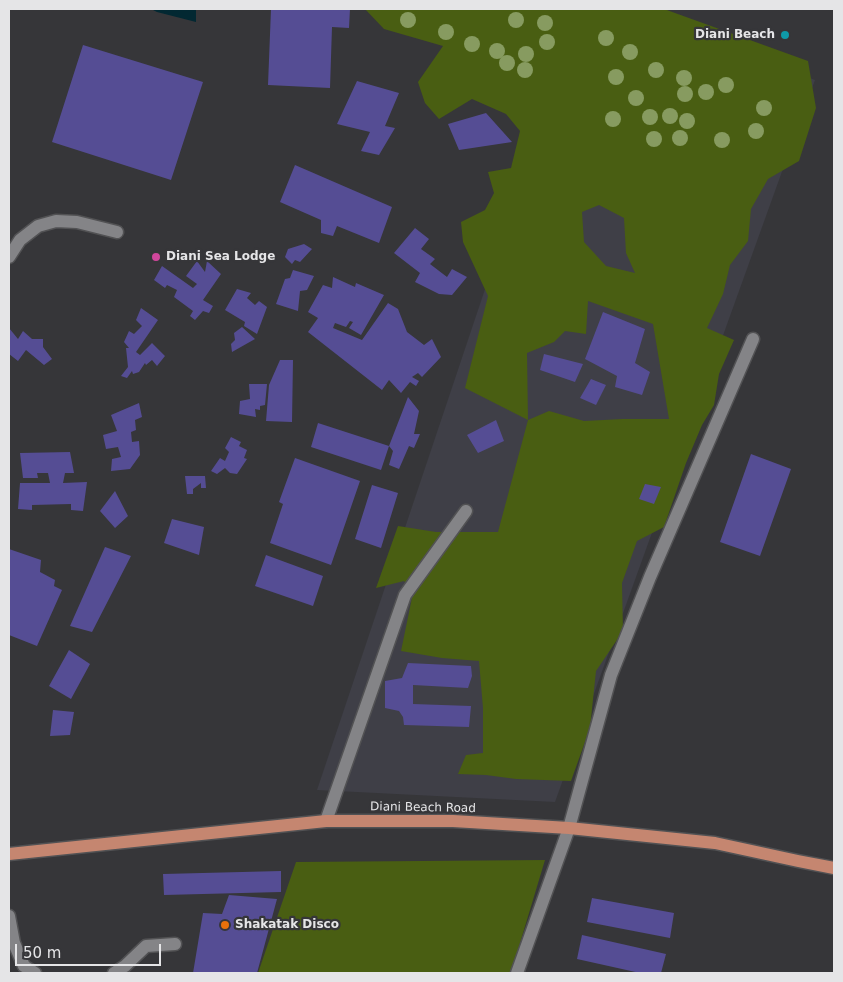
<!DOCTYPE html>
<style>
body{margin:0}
#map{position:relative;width:843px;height:982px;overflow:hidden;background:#363639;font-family:"DejaVu Sans",sans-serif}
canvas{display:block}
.frame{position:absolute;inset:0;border:10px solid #e5e5e7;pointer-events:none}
.scale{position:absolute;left:15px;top:944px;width:146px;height:22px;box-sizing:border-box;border:2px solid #e5e5e7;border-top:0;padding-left:6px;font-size:15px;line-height:18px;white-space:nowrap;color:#e5e5e7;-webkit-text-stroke:4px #363639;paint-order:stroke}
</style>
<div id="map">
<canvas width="843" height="982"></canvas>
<div class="frame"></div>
<div class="scale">50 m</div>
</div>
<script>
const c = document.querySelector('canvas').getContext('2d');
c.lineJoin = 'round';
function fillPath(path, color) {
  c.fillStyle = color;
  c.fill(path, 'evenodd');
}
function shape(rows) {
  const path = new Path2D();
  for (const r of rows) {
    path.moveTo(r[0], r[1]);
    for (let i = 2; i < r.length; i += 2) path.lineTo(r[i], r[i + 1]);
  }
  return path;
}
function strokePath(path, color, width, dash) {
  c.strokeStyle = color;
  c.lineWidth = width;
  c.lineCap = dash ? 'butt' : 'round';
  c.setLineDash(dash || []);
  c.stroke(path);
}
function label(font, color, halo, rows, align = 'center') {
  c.font = font + ' "DejaVu Sans",sans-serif';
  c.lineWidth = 4.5;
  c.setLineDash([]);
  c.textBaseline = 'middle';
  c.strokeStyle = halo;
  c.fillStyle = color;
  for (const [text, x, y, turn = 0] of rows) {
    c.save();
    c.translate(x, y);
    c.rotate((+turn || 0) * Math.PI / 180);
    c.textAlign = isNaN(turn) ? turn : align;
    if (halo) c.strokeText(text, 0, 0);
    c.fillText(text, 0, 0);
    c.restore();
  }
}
const built = shape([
 [579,9,633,9,815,80,555,802,317,790]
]);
const green = shape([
 [365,9,664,9,808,61,816,108,799,161,768,179,751,209,748,241,730,265,723,294,707,328,734,340,719,374,714,405,702,425,686,463,664,527,637,541,622,583,623,631,596,671,590,728,571,781,516,779,486,775,458,774,466,755,483,753,483,708,479,661,442,658,401,651,413,593,404,581,376,588,398,526,436,532,498,532,528,420,465,388,488,296,463,242,461,222,485,210,494,193,488,172,511,168,520,131,506,114,472,99,439,119,425,103,418,82,443,46,384,29],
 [599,205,624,218,626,253,635,273,606,266,584,242,582,212],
 [588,301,653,324,669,419,623,419,584,421,549,411,528,420,527,353,554,342,565,331,586,334],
 [545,860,511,973,258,973,296,862]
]);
const water = shape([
 [151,9,196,9,196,22,157,12]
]);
const building = shape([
 [271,9,350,9,349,28,332,27,330,88,268,85],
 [83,45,203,82,171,180,52,142],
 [357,81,399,93,385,126,395,128,379,155,361,151,370,132,337,124],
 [486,113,512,142,459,150,448,124],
 [295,165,392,207,379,243,337,226,333,236,321,233,321,220,280,202],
 [415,228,429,239,421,249,435,259,430,264,447,277,452,269,467,277,452,295,439,294,415,282,420,273,394,253],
 [304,244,312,249,300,262,295,260,292,264,285,257,288,249],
 [197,261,205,272,207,261,221,274,203,300,213,306,209,313,203,311,195,320,190,316,193,311,174,297,177,290,167,285,165,288,154,280,162,266,193,288,197,284,186,276],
 [293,270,314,276,307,290,300,291,298,311,276,304,285,279,290,278],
 [333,277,355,287,356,283,384,295,361,335,349,328,353,322,350,321,346,327,335,323,333,328,362,340,388,303,398,309,407,332,424,345,432,339,441,357,422,377,418,373,412,377,419,381,416,386,410,382,401,393,389,380,382,390,308,332,318,318,308,312,323,285,332,288],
 [237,289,251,293,247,298,255,305,259,301,267,307,257,334,244,326,245,322,225,310],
 [141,308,158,320,136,352,140,355,152,343,165,356,157,366,152,360,146,365,145,363,139,372,133,374,132,371,127,378,121,376,128,367,126,348,129,348,124,342,129,331,134,334,142,326,136,320],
 [603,312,645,329,635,363,650,372,642,395,615,387,617,376,585,359],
 [242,327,255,339,232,352,231,344,235,340,234,333],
 [9,328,18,339,23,331,32,339,43,339,43,347,52,359,44,365,26,350,18,361,9,354],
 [544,354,583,364,575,382,540,370],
 [280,360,293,360,292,422,266,421,269,385],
 [591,379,606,385,596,405,580,398],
 [249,384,267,384,265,405,260,406,260,410,255,409,256,417,239,414,240,401,250,399],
 [408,397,419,411,414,434,420,434,414,448,409,446,399,469,389,465,393,451,389,446],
 [139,403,142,417,135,420,136,430,131,432,132,442,139,441,140,455,130,469,111,471,112,459,121,457,118,447,106,449,103,435,117,431,111,415],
 [496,420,504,441,478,453,467,435],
 [318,423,389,446,381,470,311,447],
 [231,437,241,442,239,446,247,450,244,458,247,459,237,474,230,473,225,468,217,474,211,471,220,458,225,461,229,452,225,448],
 [70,452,74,473,65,473,63,483,87,482,83,511,71,510,71,504,32,505,32,510,18,509,20,483,50,483,48,473,37,473,38,478,23,478,20,453],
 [751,454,791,469,760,556,720,542],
 [295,458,360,481,331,565,270,543,283,504,279,502],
 [185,476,205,476,206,488,201,488,201,483,193,489,193,494,187,494],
 [645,484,661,487,654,504,639,499],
 [372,485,398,493,381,548,355,539],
 [115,491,128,516,115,528,100,511],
 [172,519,204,527,199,555,164,543],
 [105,547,131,556,92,632,70,626],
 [9,549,41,560,40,572,55,580,54,586,62,590,37,646,9,635],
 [266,555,323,576,313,606,255,586],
 [69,650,90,664,71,699,49,686],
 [408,663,471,666,472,676,468,688,413,685,413,704,471,706,469,727,404,725,403,717,399,711,385,708,385,681,402,678],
 [53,710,74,712,70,735,50,736],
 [281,871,281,892,164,895,163,874],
 [229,895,277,899,257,973,193,973,203,913,222,914],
 [592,898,674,913,670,938,587,922],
 [582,935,666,954,661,973,640,973,577,959]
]);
const minor = shape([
 [9,257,20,240,38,226,56,221,77,222,117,232],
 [326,821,405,595,466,511],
 [9,916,14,943,24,966,35,973],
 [114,973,125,966,146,946,175,944],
 [517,973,569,828,611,675,650,577,753,339]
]);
const major = shape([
 [9,854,326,821,453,821,569,828,715,843,798,861,834,868]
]);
const trees = [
 [408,20],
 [516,20],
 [545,23],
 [446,32],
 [606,38],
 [547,42],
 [472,44],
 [497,51],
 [630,52],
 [526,54],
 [507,63],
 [525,70],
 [656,70],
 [616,77],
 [684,78],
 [726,85],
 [706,92],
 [685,94],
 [636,98],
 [764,108],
 [670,116],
 [650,117],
 [613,119],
 [687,121],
 [756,131],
 [680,138],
 [654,139],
 [722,140]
];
const markers = [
 [785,35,5,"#0f9aa8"],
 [156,257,5,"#d1479c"],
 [225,925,5,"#e8710a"]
];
const poiNames = [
 ["Diani Beach",775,35,"right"],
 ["Diani Sea Lodge",166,257],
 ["Shakatak Disco",235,925]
];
const streetNames = [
 ["Diani Beach Road",423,808,1]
];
fillPath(built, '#3f3f47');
fillPath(green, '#495e12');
fillPath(water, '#022832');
fillPath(building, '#554d94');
strokePath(minor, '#525254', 15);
strokePath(major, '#525254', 15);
strokePath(minor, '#848487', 12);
strokePath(major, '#c58670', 12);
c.fillStyle = '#879b60';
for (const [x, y] of trees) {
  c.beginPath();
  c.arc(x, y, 8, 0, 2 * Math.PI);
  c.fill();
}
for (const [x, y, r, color] of markers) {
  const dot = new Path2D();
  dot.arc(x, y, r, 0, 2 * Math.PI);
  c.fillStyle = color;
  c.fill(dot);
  strokePath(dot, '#363639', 2);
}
label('bold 12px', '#e5e5e7', '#363639', poiNames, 'left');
label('12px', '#e5e5e7', '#363639', streetNames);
</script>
